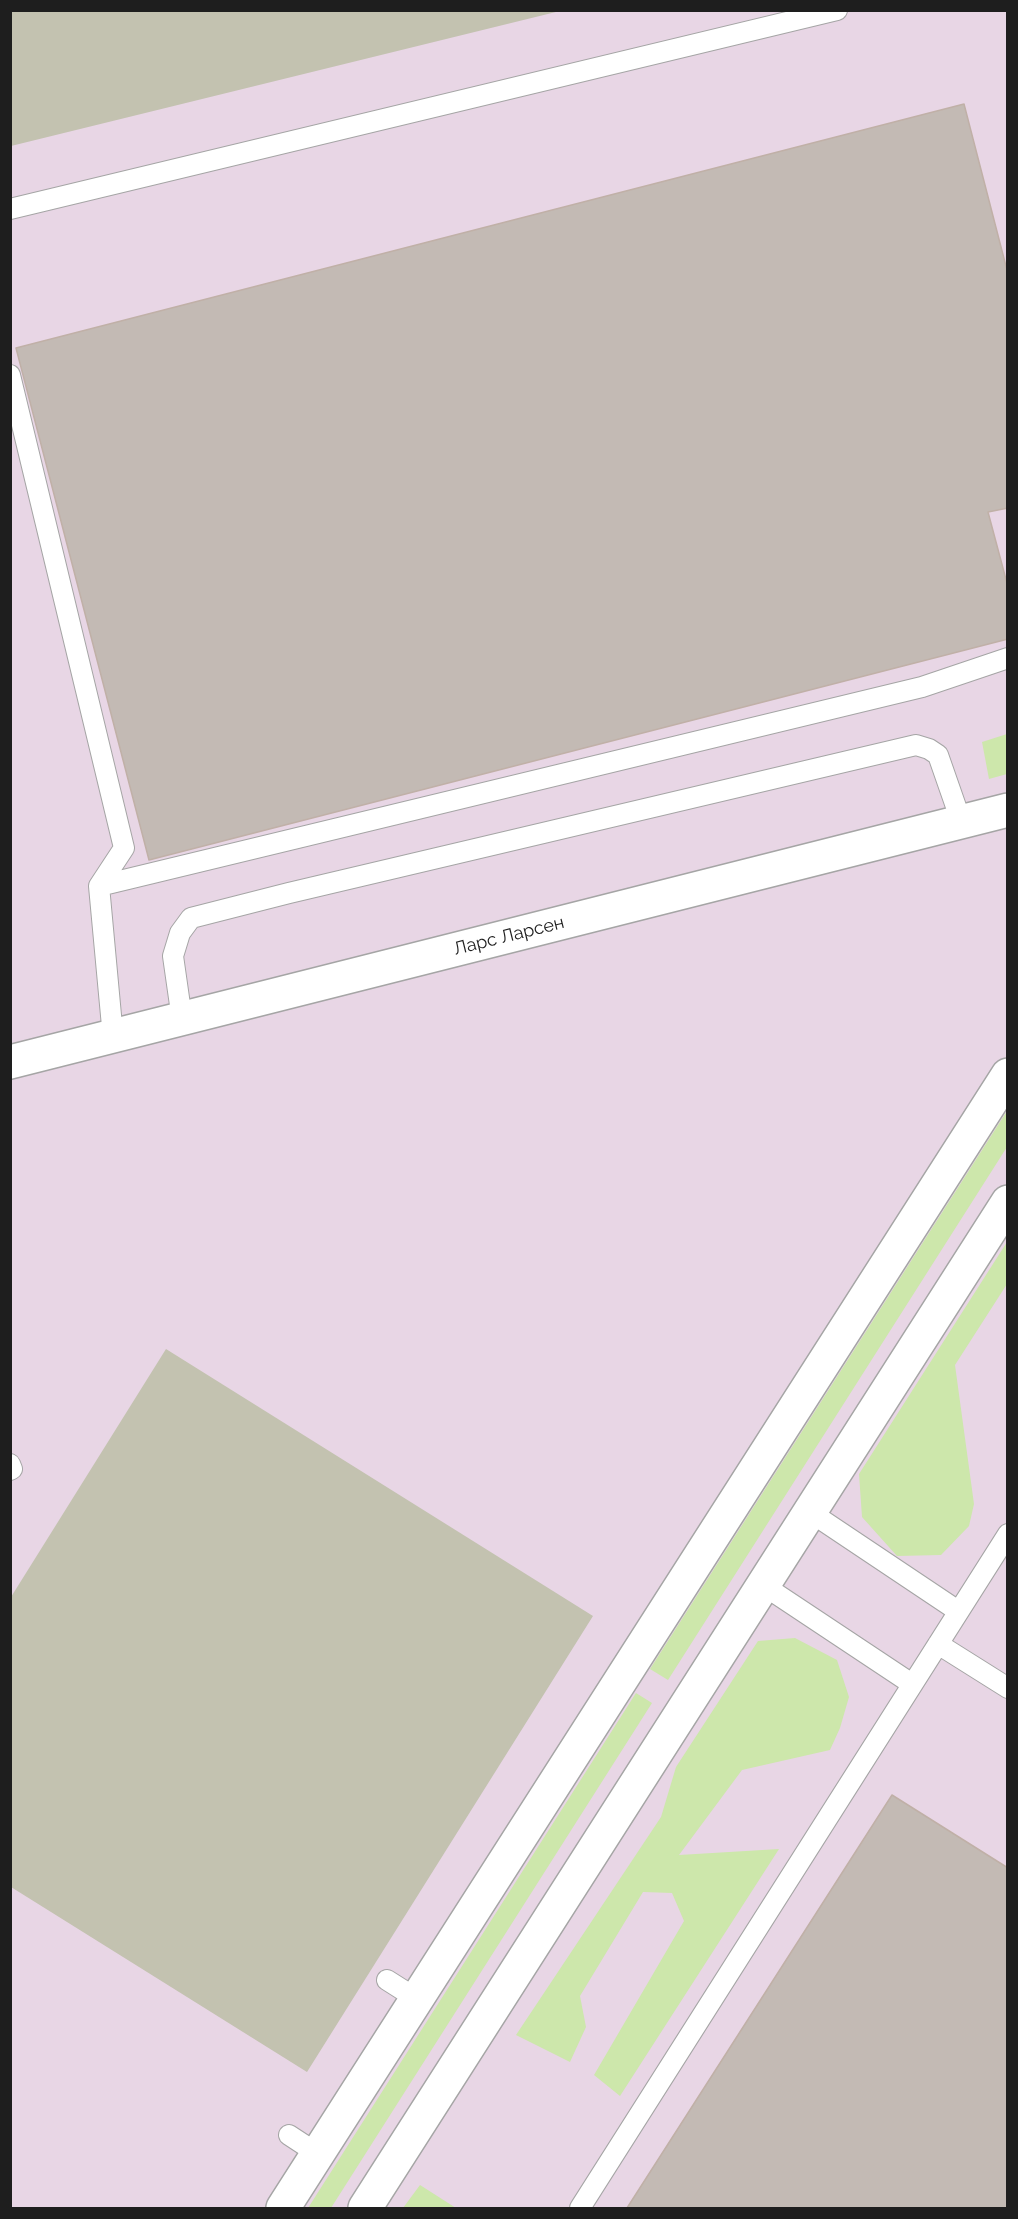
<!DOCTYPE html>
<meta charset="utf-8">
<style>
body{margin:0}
#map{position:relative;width:1018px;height:2219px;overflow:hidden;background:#efeae4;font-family:Raleway,sans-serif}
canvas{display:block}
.frame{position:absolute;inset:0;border:12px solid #1e1e1e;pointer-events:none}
</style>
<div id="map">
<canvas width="1018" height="2219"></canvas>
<div class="frame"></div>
</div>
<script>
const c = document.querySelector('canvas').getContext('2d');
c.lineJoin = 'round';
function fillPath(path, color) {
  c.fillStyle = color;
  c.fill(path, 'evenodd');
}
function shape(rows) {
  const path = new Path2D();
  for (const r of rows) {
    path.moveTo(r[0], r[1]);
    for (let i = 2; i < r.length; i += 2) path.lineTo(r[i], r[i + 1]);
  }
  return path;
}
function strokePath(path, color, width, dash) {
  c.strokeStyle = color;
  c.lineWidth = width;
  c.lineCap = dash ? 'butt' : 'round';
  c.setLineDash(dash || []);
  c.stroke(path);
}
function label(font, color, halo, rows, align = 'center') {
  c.font = font + ' Raleway,sans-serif';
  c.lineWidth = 5;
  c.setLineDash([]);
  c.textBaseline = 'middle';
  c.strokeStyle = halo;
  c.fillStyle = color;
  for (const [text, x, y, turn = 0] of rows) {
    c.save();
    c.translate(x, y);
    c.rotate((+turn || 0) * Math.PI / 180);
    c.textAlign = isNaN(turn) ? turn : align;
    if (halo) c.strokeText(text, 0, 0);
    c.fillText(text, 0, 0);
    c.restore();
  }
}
const industrial = shape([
 [11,11,1007,11,1007,2208,11,2208]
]);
const construction = shape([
 [11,10,560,10,560,11,11,146],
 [166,1349,593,1616,307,2072,11,1887,11,1597]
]);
const grass = shape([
 [1007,734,1007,774,989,779,982,742],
 [1007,1111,1007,1147,668,1680,650,1669],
 [1007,1242,1007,1284,955,1365,974,1504,969,1526,941,1555,897,1556,862,1517,859,1474],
 [795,1638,837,1660,849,1697,840,1728,830,1750,742,1770,679,1855,779,1849,620,2096,594,2075,684,1921,672,1893,643,1892,580,1996,586,2027,570,2062,516,2035,661,1817,676,1767,758,1641],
 [636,1693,652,1703,331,2208,308,2208],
 [420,2185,456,2208,403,2208]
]);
const building = shape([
 [964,104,1008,274,1008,508,988,512,1008,587,1008,639,149,860,16,348,964,104],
 [892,1795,1008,1868,1008,2208,627,2208,892,1795]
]);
const lane = shape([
 [10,209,837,10],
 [10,375,124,848,99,886,113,1037],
 [99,886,922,687,1008,658],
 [182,1019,173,956,180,933,191,918,289,893,916,745,929,749,938,755,961,821],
 [10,1464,12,1469,10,1470],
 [810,1512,958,1611],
 [763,1585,912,1684],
 [938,1644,1008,1688],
 [387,1980,417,1999],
 [289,2135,318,2154],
 [580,2208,1008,1534]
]);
const street = shape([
 [10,1062,1008,810],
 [283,2208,1008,1075],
 [365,2208,1008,1202]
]);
const streetNames = [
 ["Ларс Ларсен",509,936,-14]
];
fillPath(industrial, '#e8d6e5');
fillPath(construction, '#c3c2b0');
fillPath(grass, '#cde7ab');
fillPath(building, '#c3bab4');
strokePath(building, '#c0b0a7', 1.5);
strokePath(lane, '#a5a5a5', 22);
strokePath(street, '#a5a5a5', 36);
strokePath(lane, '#fff', 20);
strokePath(street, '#fff', 33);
label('18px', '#1e1e1e', '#fff', streetNames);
</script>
